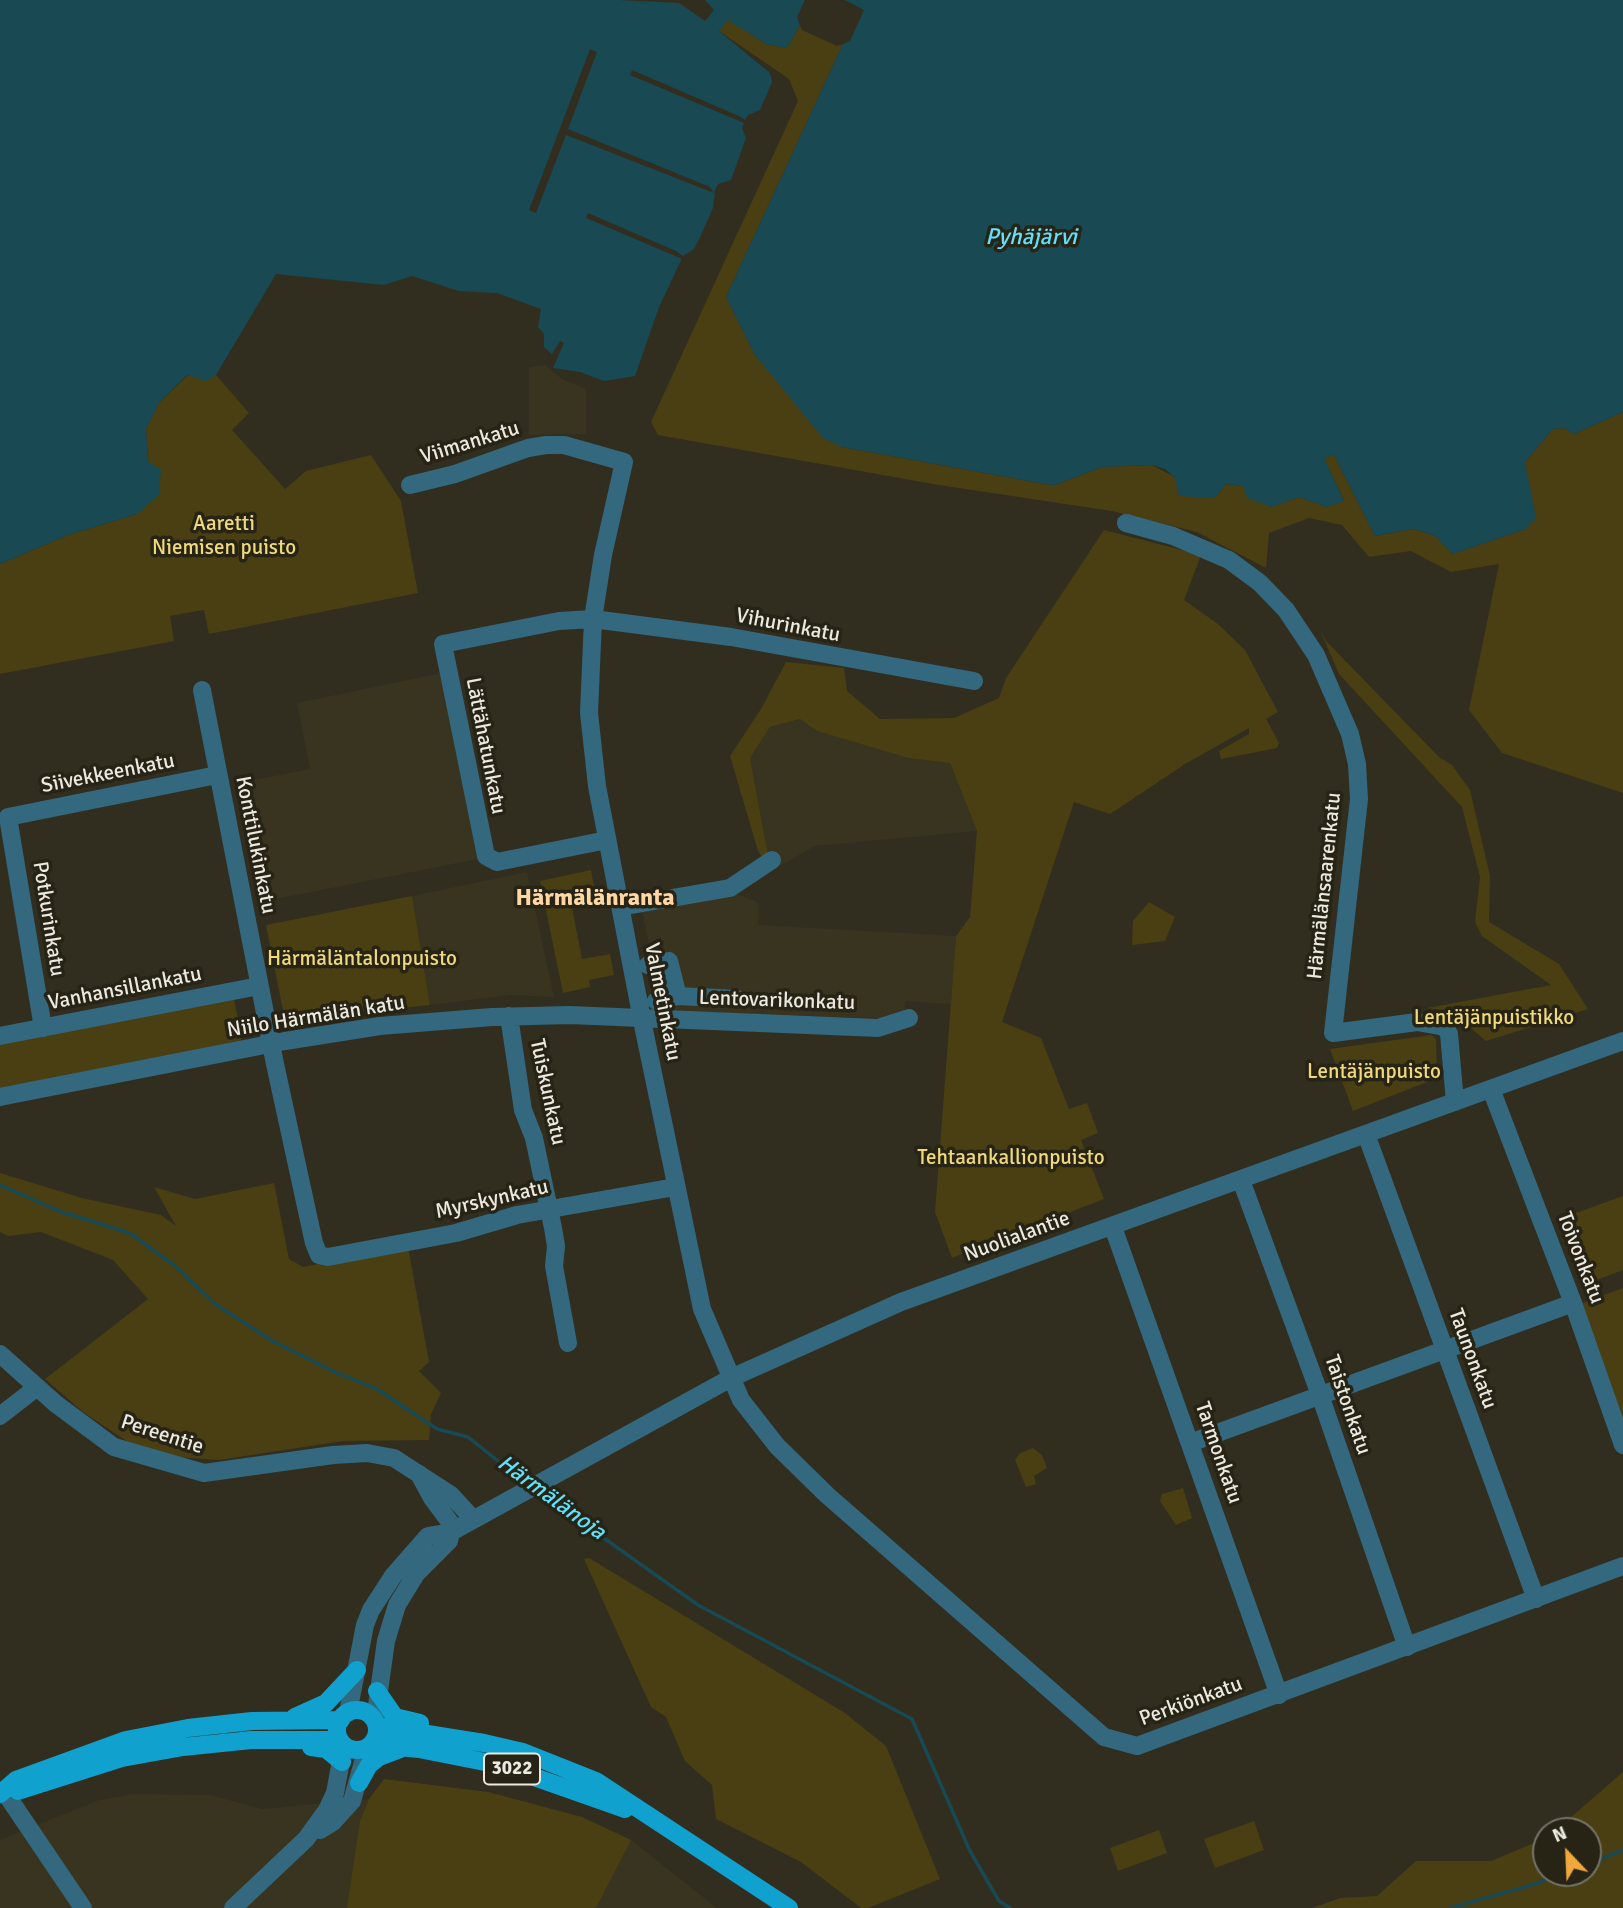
<!DOCTYPE html>
<meta charset="utf-8">
<style>
body{margin:0}
#map{position:relative;width:1623px;height:1908px;overflow:hidden;background:#312e20;font-family:Signika,sans-serif}
canvas{display:block}
.north{position:absolute;left:1532px;top:1817px;width:70px;height:70px;box-sizing:border-box;background:#272416;border:2px solid #757367;border-radius:50%;rotate:337deg;font-size:19px;font-weight:700;line-height:28px;text-align:center;color:#ebe9e0}
.north::after{content:'';display:block;margin:auto;width:24px;height:32px;background:#eea83c;clip-path:polygon(50% 0,100% 100%,50% 72%,0 100%)}
</style>
<div id="map">
<canvas width="1623" height="1908"></canvas>
<div class="north">N</div>
</div>
<script>
const c = document.querySelector('canvas').getContext('2d');
c.lineJoin = 'round';
function fillPath(path, color) {
  c.fillStyle = color;
  c.fill(path, 'evenodd');
}
function shape(rows) {
  const path = new Path2D();
  for (const r of rows) {
    if (r.length === 3) {
      path.moveTo(r[0] + r[2], r[1]);
      path.arc(r[0], r[1], r[2], 0, 2 * Math.PI);
      continue;
    }
    path.moveTo(r[0], r[1]);
    for (let i = 2; i < r.length; i += 2) path.lineTo(r[i], r[i + 1]);
  }
  return path;
}
function strokePath(path, color, width, dash) {
  c.strokeStyle = color;
  c.lineWidth = width;
  c.lineCap = dash ? 'butt' : 'round';
  c.setLineDash(dash || []);
  c.stroke(path);
}
function label(font, color, halo, rows, align = 'center') {
  c.font = font + ' Signika,sans-serif';
  c.lineWidth = 7;
  c.setLineDash([]);
  c.textBaseline = 'middle';
  c.strokeStyle = halo;
  c.fillStyle = color;
  for (const [text, x, y, turn = 0] of rows) {
    c.save();
    c.translate(x, y);
    c.rotate((+turn || 0) * Math.PI / 180);
    c.textAlign = isNaN(turn) ? turn : align;
    if (halo) c.strokeText(text, 0, 0);
    c.fillText(text, 0, 0);
    c.restore();
  }
}
const built = shape([
 [545,365,562,379,586,389,586,434,529,435,529,367],
 [442,673,478,859,261,902,238,783,310,769,297,703],
 [800,719,817,731,908,758,950,763,977,831,815,846,771,871,750,758,770,727],
 [527,872,554,997,511,995,430,1005,412,896],
 [735,893,759,903,758,925,956,936,951,1004,905,1001,904,1019,663,1011,642,910],
 [384,1779,488,1792,582,1817,631,1840,717,1908,0,1908,0,1840,99,1800,133,1794,210,1795,262,1809,369,1799]
]);
const green = shape([
 [728,19,766,44,787,48,800,25,802,30,837,46,843,44,726,297,755,355,842,447,1045,484,1055,485,1102,467,1152,465,1215,498,1226,484,1243,486,1271,507,1299,497,1327,507,1344,500,1323,457,1334,455,1375,536,1413,529,1436,536,1452,554,1526,529,1525,462,1553,429,1564,428,1574,434,1623,412,1623,793,1502,753,1469,710,1499,564,1451,572,1411,551,1369,557,1342,525,1309,518,1269,533,1266,568,1197,532,1112,511,939,485,658,435,651,422,798,101,789,79,719,31],
 [188,375,206,380,216,375,249,413,232,430,285,489,306,471,371,455,401,501,418,593,209,634,204,610,170,616,174,641,0,674,0,564,68,535,137,514,148,461,146,429,159,403],
 [1104,530,1201,555,1184,600,1218,624,1245,650,1278,712,1266,719,1279,743,1277,748,1221,759,1219,751,1249,734,1249,728,1185,764,1110,814,1074,802,1002,1022,1041,1038,1069,1109,1087,1103,1098,1133,1081,1140,1104,1199,952,1258,935,1212,956,936,970,917,977,831,950,763,908,758,817,731,800,719,770,727,750,758,771,871,758,851,730,756,761,709,786,662,844,668,847,691,880,719,954,718,999,698,1006,678],
 [1320,630,1326,641,1439,757,1452,765,1470,790,1490,876,1489,922,1559,964,1588,1009,1486,1041,1452,1012,1427,1008,1551,985,1482,936,1475,922,1480,877,1462,807,1339,674],
 [591,870,595,892,570,897,582,959,610,954,614,975,589,980,590,987,563,993,540,881],
 [412,896,430,1005,285,1020,266,925],
 [1149,902,1175,917,1165,941,1132,945,1133,921],
 [234,998,242,1043,0,1089,0,1043],
 [1431,1035,1436,1039,1437,1078,1353,1111,1330,1049],
 [0,1173,82,1198,161,1215,176,1226,154,1187,195,1199,274,1183,289,1259,303,1267,408,1247,429,1362,419,1371,441,1393,431,1414,429,1440,343,1441,219,1460,174,1457,134,1446,83,1412,45,1379,148,1299,113,1260,41,1232,8,1236,0,1232],
 [1623,1196,1623,1270,1586,1284,1562,1218],
 [1623,1288,1623,1423,1580,1304],
 [1033,1448,1042,1455,1047,1468,1034,1476,1036,1484,1026,1487,1015,1460,1020,1453],
 [1183,1488,1192,1518,1176,1525,1160,1501,1162,1494],
 [589,1558,845,1713,886,1746,940,1879,868,1908,861,1908,801,1862,716,1819,712,1785,685,1761,666,1717,651,1707,584,1559],
 [1623,1772,1623,1908,1312,1908,1340,1898,1377,1896,1416,1861,1491,1861,1546,1838,1546,1873,1588,1873,1588,1831,1555,1831],
 [384,1779,488,1792,582,1817,631,1840,596,1908,347,1908,360,1821,369,1799],
 [1254,1821,1264,1850,1215,1868,1204,1839],
 [1159,1830,1167,1853,1118,1871,1110,1848]
]);
const water = shape([
 [0,0,619,0,679,3,705,21,714,10,705,0,805,0,797,17,800,25,787,48,766,44,728,20,719,31,770,73,772,82,760,110,748,115,744,122,742,128,746,138,731,180,718,184,715,190,713,208,701,235,694,249,683,256,659,307,635,376,604,381,580,372,553,368,564,343,560,341,552,354,544,347,544,334,538,327,541,309,497,293,459,291,412,276,384,285,276,274,216,375,206,381,187,375,159,403,146,429,148,461,161,470,159,495,137,514,68,535,0,564],
 [845,0,1623,0,1623,412,1574,434,1564,428,1553,429,1525,462,1536,518,1526,529,1452,554,1436,536,1413,529,1375,536,1334,455,1324,458,1344,501,1327,507,1299,497,1272,507,1247,498,1243,486,1226,484,1215,498,1179,496,1175,478,1165,469,1152,465,1102,467,1055,485,1045,484,842,447,823,438,755,355,726,297,843,44,850,41,864,10]
]);
const pier = shape([
 [590,49,597,52,568,129,710,187,714,193,566,135,536,213,529,210],
 [632,70,739,116,745,120,744,123,630,75],
 [588,213,676,251,683,256,682,259,586,218]
]);
const stream = shape([
 [0,1185,59,1211,130,1233,174,1265,215,1304,271,1340,337,1373,377,1389,437,1429,468,1437,527,1484],
 [539,1492,698,1605,912,1719,970,1851,999,1901,1010,1908],
 [1588,1864,1623,1850],
 [1450,1908,1532,1885,1564,1873]
]);
const minor = shape([
 [410,485,455,474,528,448,546,445,564,445,624,462,603,555,593,619,589,713,597,786,644,1030,702,1309,741,1400,777,1446,827,1495,1104,1737,1137,1746,1623,1566],
 [1126,523,1173,536,1229,560,1260,583,1286,610,1316,655,1350,734,1357,764,1359,799,1333,1033,1417,1022,1445,1027,1449,1034,1455,1102],
 [202,690,275,1064,314,1243,319,1255,328,1257,456,1233,517,1215,675,1187],
 [607,840,497,862,486,856,443,644,559,621,593,619,731,637,974,681],
 [620,907,730,888,772,860],
 [648,965,669,961,678,996],
 [656,1001,678,996,737,999],
 [509,1016,523,1110,534,1138,553,1228,556,1246,554,1266,568,1343],
 [43,1028,8,817,217,775],
 [0,1036,259,986],
 [1491,1089,1573,1303,1623,1445],
 [0,1097,285,1041,380,1026,492,1017,570,1015,878,1028,909,1018],
 [1366,1134,1536,1599],
 [1241,1180,1320,1395,1407,1647],
 [1113,1227,1279,1695],
 [0,1354,56,1404,114,1447,204,1473,333,1455,367,1453,394,1458,451,1495,473,1519],
 [0,1416,36,1388],
 [1190,1443,1573,1303],
 [419,1474,432,1498,455,1529],
 [348,1713,365,1625,371,1610,393,1576,428,1536,451,1532,731,1378,901,1302,1623,1041],
 [375,1720,386,1641,397,1605,416,1574,449,1541,451,1532],
 [4,1791,83,1908],
 [320,1830,333,1822,352,1801,367,1748],
 [233,1908,306,1839,327,1810,335,1793,344,1745]
]);
const major = shape([
 [377,1691,395,1717,420,1723],
 [357,1730,20],
 [295,1717,326,1703,357,1670],
 [377,1726,484,1743,523,1752,596,1781,789,1908],
 [372,1744,419,1749,500,1765,625,1809],
 [311,1747,326,1749,342,1762],
 [359,1783,369,1765,379,1757,400,1749],
 [18,1791,122,1758,183,1747,251,1740,340,1740],
 [0,1794,16,1780,126,1740,188,1728,252,1721,341,1720]
]);
const shields = [
 [512,1769,56]
];
const shieldNames = [
 ["3022",512,1769]
];
const streetNames = [
 ["Viimankatu",470,443,-17],
 ["Vihurinkatu",788,626,11],
 ["Lättähatunkatu",485,746,79],
 ["Siivekkeenkatu",108,774,-11],
 ["Konttilukinkatu",255,845,79],
 ["Härmälänsaarenkatu",1325,886,-84],
 ["Potkurinkatu",48,919,81],
 ["Vanhansillankatu",125,989,-11],
 ["Lentovarikonkatu",777,1001,2],
 ["Valmetinkatu",662,1002,79],
 ["Niilo Härmälän katu",316,1017,-9],
 ["Tuiskunkatu",547,1092,78],
 ["Myrskynkatu",492,1200,-13],
 ["Nuolialantie",1017,1237,-20],
 ["Toivonkatu",1580,1258,69],
 ["Taunonkatu",1472,1359,70],
 ["Taistonkatu",1347,1405,71],
 ["Pereentie",162,1435,18],
 ["Tarmonkatu",1218,1453,71],
 ["Perkiönkatu",1191,1702,-20]
];
const parkNames = [
 ["Aaretti",224,524],
 ["Niemisen puisto",224,548],
 ["Härmäläntalonpuisto",362,959],
 ["Lentäjänpuistikko",1494,1018],
 ["Lentäjänpuisto",1374,1072],
 ["Tehtaankallionpuisto",1011,1158]
];
const waterNames = [
 ["Pyhäjärvi",1031,238],
 ["Härmälänoja",551,1498,36]
];
const quarterNames = [
 ["Härmälänranta",595,899]
];
fillPath(built, '#38341f');
fillPath(green, '#493f13');
fillPath(water, '#194952');
fillPath(pier, '#312e20');
strokePath(stream, '#194952', 3.5);
strokePath(minor, '#33687e', 18);
strokePath(major, '#10a1cf', 18);
for (const [x, y, w] of shields) {
  const box = new Path2D();
  box.roundRect(x - w / 2, y - 15.5, w, 31, 5);
  c.fillStyle = '#272416';
  c.fill(box);
  strokePath(box, '#ebe9e0', 2);
}
label('bold 19px', '#ebe9e0', null, shieldNames);
label('21px', '#ebe9e0', '#272416', streetNames);
label('21px', '#efd97b', '#272416', parkNames);
label('italic 23px', '#5fe1fa', '#272416', waterNames);
label('bold 24px', '#ffd7a4', '#272416', quarterNames);
</script>
